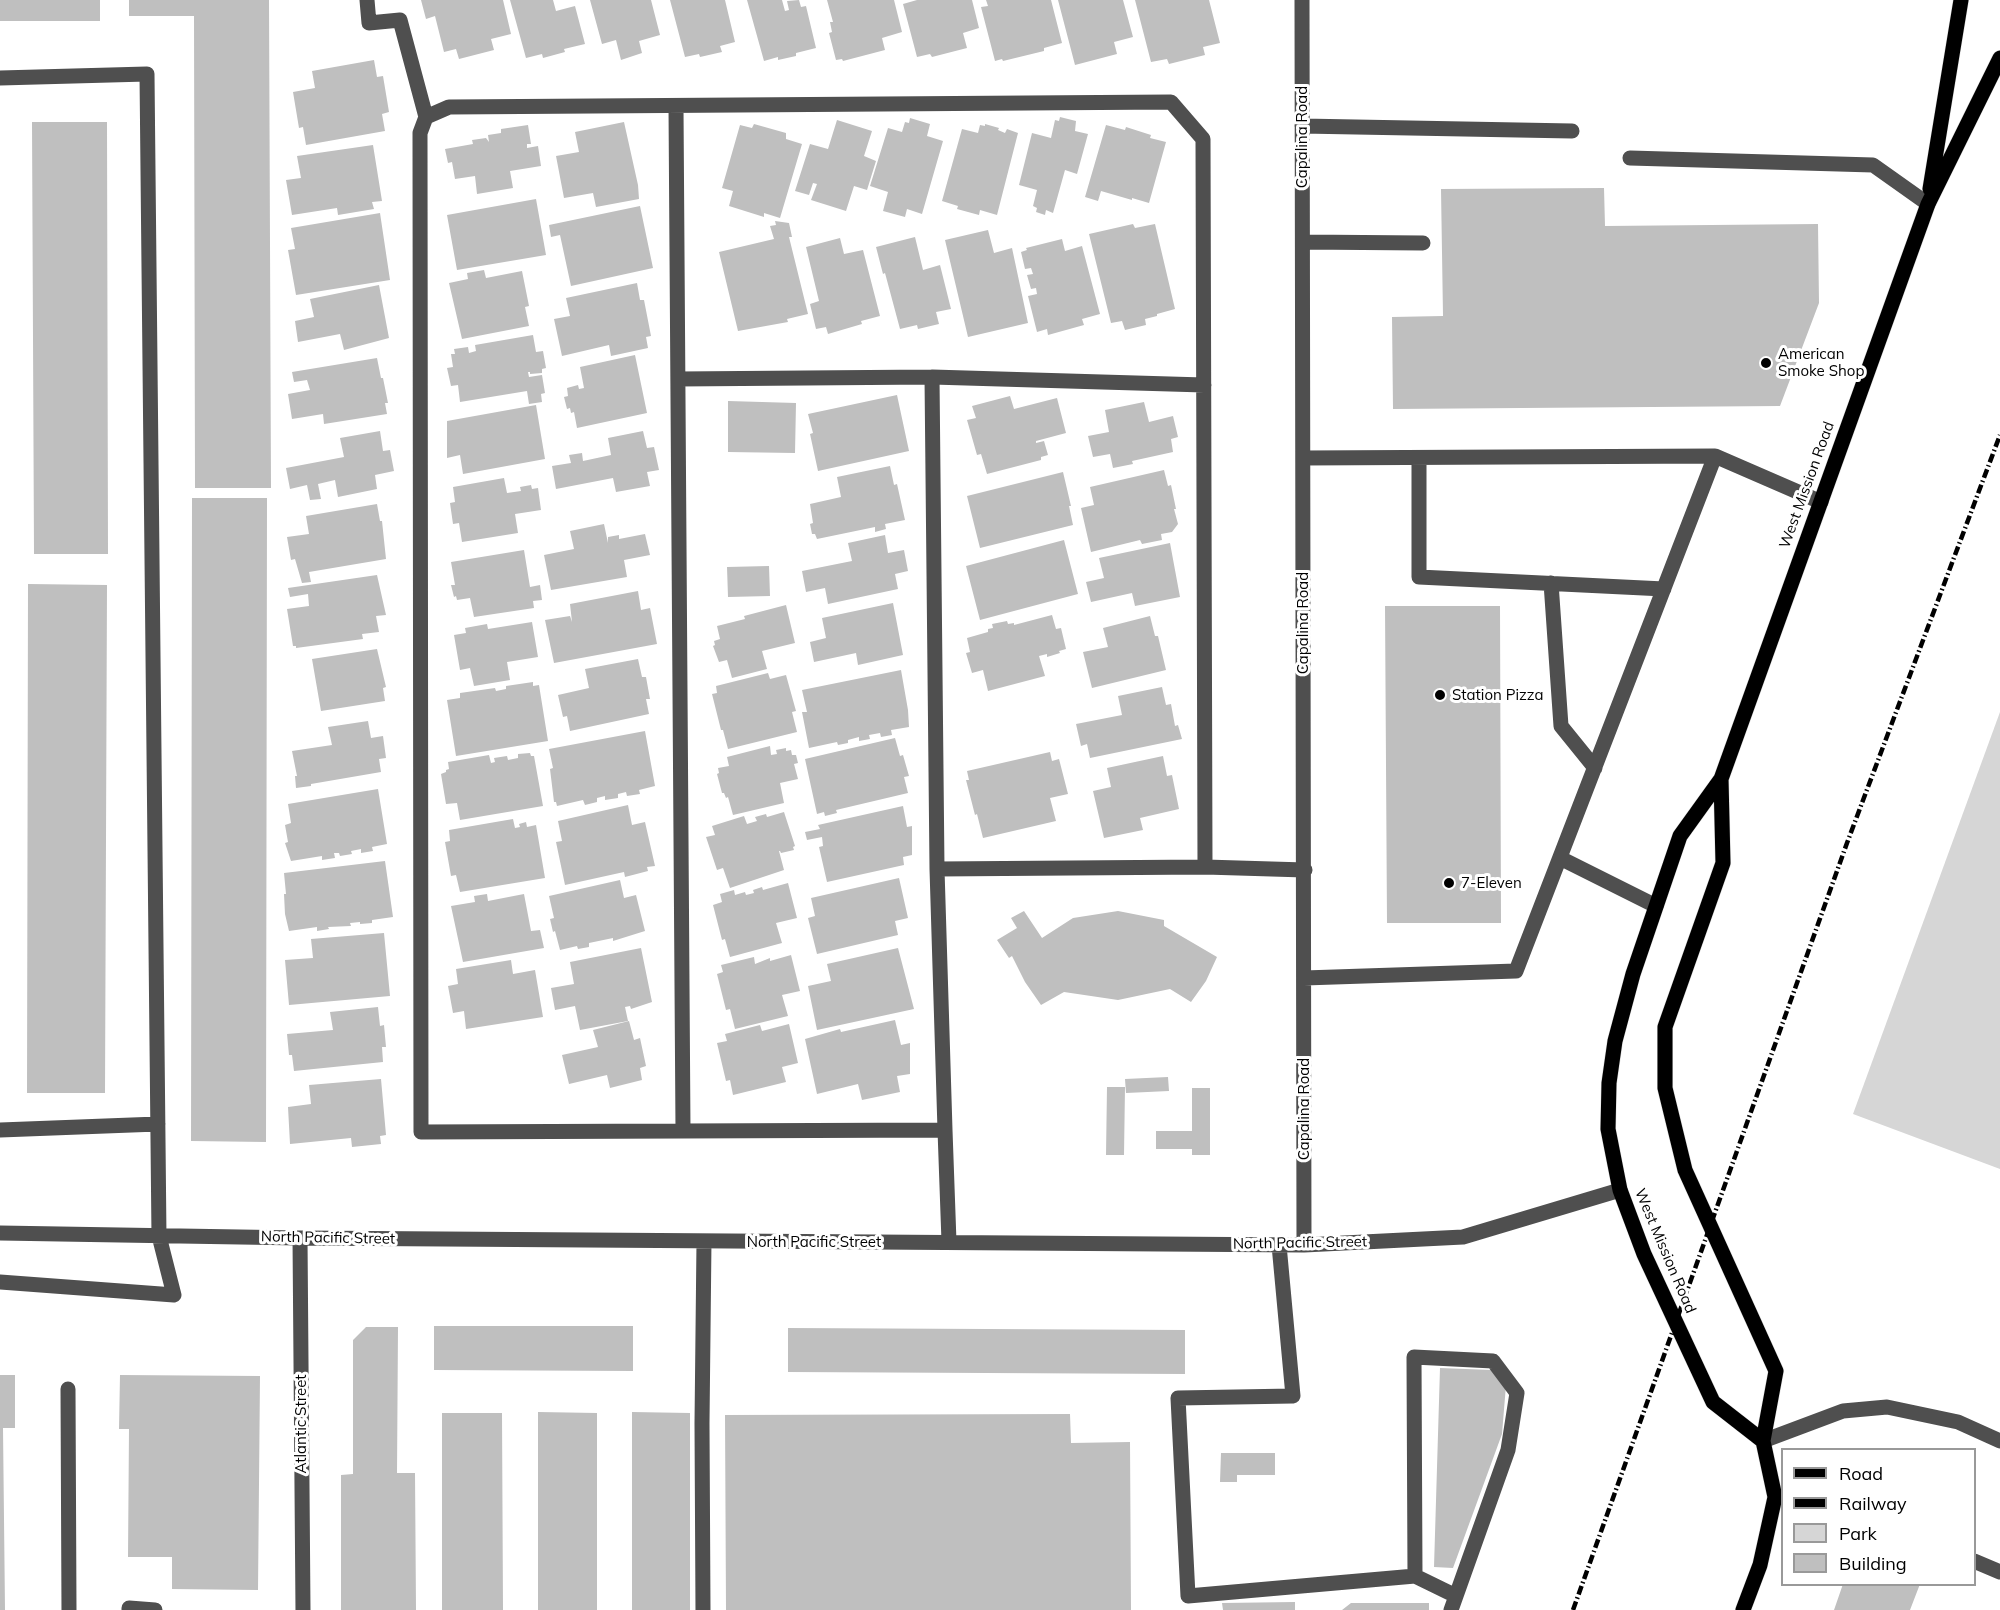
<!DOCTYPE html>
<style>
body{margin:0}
#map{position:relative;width:2000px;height:1610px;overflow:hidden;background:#fff;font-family:Mulish,sans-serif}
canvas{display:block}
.legend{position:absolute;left:1781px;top:1448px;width:195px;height:138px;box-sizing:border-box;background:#fff;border:2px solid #999;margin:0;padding:8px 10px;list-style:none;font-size:18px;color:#000}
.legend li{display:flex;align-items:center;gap:12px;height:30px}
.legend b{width:30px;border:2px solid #999}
</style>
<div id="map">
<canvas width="2000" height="1610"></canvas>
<ul class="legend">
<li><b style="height:8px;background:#000"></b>Road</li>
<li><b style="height:8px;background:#000"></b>Railway</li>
<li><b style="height:16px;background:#d6d6d6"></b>Park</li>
<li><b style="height:16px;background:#bfbfbf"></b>Building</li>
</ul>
</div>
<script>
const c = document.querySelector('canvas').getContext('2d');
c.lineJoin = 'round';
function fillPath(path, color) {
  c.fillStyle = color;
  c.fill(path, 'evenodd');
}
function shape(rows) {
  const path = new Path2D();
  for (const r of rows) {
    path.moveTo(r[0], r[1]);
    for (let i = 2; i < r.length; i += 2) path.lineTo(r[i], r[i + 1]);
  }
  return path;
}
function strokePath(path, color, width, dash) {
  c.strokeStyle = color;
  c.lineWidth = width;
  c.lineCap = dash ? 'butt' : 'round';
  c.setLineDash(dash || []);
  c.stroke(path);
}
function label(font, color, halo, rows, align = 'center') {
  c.font = font + ' Mulish,sans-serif';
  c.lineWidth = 6;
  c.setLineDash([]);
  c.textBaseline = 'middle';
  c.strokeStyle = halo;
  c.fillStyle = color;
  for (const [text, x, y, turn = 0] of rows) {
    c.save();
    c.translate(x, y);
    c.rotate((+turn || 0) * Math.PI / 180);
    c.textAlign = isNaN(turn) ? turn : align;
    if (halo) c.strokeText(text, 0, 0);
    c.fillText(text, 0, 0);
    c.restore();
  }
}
const green = shape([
 [2000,712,2000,1169,1853,1114]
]);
const building = shape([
 [0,0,100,0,100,21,0,21],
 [129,0,269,0,271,488,195,488,194,16,129,16],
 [421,0,503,0,511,34,491,39,494,50,459,59,456,49,444,52,435,16,426,19],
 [510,0,553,0,556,11,575,6,585,44,564,49,565,52,543,58,542,54,526,58],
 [590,0,651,0,660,35,639,41,642,53,621,60,616,40,602,44],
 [670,0,725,0,735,42,720,46,722,52,700,57,699,54,685,57],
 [747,0,782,0,785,11,789,10,787,1,799,0,801,7,806,6,816,48,796,53,796,56,778,60,778,57,764,61],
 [827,0,894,0,902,32,882,38,885,50,843,61,842,59,836,60,829,33,832,32,830,22,833,22],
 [917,0,972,0,979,28,963,33,967,48,932,57,930,54,917,57,903,4],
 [986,0,1051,0,1062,43,1044,48,1044,51,1003,61,1002,59,995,61,981,7,988,6],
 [1058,0,1123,0,1133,37,1114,42,1117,54,1075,65],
 [1135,0,1209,0,1220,43,1203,47,1205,55,1169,64,1167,59,1151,62],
 [374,60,377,77,383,76,389,112,382,114,385,131,306,145,303,127,299,128,293,92,315,88,312,71],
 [1060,117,1076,121,1075,131,1088,134,1077,174,1065,170,1053,213,1046,210,1045,215,1036,212,1037,208,1033,206,1037,190,1019,185,1032,133,1051,138,1055,120,1059,121],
 [910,118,930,124,927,136,943,141,922,214,907,209,905,217,883,211,888,192,870,186,888,128,902,132,905,122,909,123],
 [837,120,872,131,864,156,876,161,867,190,854,186,846,211,811,200,817,184,813,183,809,195,795,191,810,144,828,149],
 [32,122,107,122,108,554,34,554],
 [624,122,638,185,639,199,596,207,593,193,564,198,556,156,579,152,575,132],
 [754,124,786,133,786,139,802,144,780,218,764,213,764,217,729,206,733,191,722,188,740,125,752,128],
 [985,124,999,128,998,130,1005,133,1007,129,1018,133,997,215,980,210,979,215,957,209,958,206,942,201,962,129,978,133,980,125,985,126],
 [528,125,531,144,527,144,527,148,538,146,541,166,510,171,513,188,477,194,475,176,455,179,452,162,448,163,445,149,473,144,472,140,486,138,489,142,488,135,501,133,501,129],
 [1106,125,1125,130,1126,127,1151,135,1150,138,1166,142,1149,203,1132,198,1132,200,1101,191,1098,201,1085,197],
 [373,145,382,201,372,202,374,209,338,215,337,208,292,215,286,180,301,178,297,156],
 [1604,188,1605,226,1818,224,1819,303,1780,406,1393,409,1392,317,1443,316,1441,189],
 [536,199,546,255,457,270,447,215],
 [640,206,653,268,571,286,560,235,551,237,549,225],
 [380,213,390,280,296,295,288,250,295,249,291,228],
 [775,221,789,223,792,237,789,237,808,314,787,319,788,322,738,331,719,252,774,239,770,226,776,225],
 [1133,224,1135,228,1155,224,1175,309,1157,314,1157,316,1145,319,1146,325,1125,330,1122,321,1111,323,1089,234],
 [988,230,994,253,1012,248,1028,323,968,337,945,240],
 [915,237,923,270,940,265,951,309,936,312,939,324,918,329,917,325,900,329,885,273,883,274,876,247],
 [840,238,844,254,863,250,880,316,861,321,862,324,828,334,826,327,816,329,810,304,819,301,806,247],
 [1062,239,1065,251,1082,246,1100,314,1082,319,1084,325,1048,335,1047,329,1037,332,1028,296,1037,294,1036,288,1031,289,1027,275,1033,274,1031,268,1025,269,1021,252,1027,250,1026,248],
 [484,270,486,278,522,271,529,306,525,307,529,326,462,339,449,283,468,279,467,273],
 [637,283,640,300,644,300,651,336,646,337,648,348,611,356,609,345,562,356,554,319,570,316,566,298],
 [379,285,389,338,344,350,340,334,298,342,295,321,314,317,310,299],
 [533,335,536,352,543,351,546,368,542,369,542,373,530,374,530,372,528,372,529,377,542,375,545,393,541,394,542,402,529,404,527,391,460,402,458,385,451,386,447,368,453,367,451,354,455,354,454,349,468,347,469,353,476,351,475,345],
 [635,355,647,413,577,428,574,412,571,413,570,408,567,409,564,397,568,396,567,388,578,385,579,389,584,388,580,367],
 [377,358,381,378,383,378,388,403,385,403,387,414,324,424,323,414,292,419,288,394,310,390,307,380,294,382,292,372],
 [897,395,909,451,818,471,810,434,813,433,808,414],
 [1010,396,1014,409,1057,398,1066,433,1036,441,1036,443,1044,441,1048,455,1041,457,1041,460,987,474,981,454,977,455,967,420,976,418,972,406],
 [728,401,796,403,795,453,728,452],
 [1144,402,1149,422,1173,416,1178,437,1171,439,1173,452,1132,461,1133,464,1113,468,1110,454,1093,457,1088,436,1109,432,1105,410],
 [536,405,545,459,463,474,460,455,447,458,447,421],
 [380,431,383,451,390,450,394,471,375,475,377,489,338,497,335,480,318,484,321,499,310,500,307,485,290,489,286,468,344,457,340,438],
 [643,431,647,448,654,447,659,470,647,472,650,486,616,492,613,478,556,489,552,466,571,463,569,455,582,453,583,461,611,455,608,438],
 [890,466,894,485,897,484,905,520,885,524,886,529,875,532,875,527,817,539,815,534,812,534,810,524,813,523,810,504,841,497,837,477],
 [1164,470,1168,486,1171,485,1176,509,1174,509,1178,524,1172,532,1161,534,1162,540,1142,544,1140,540,1091,552,1081,508,1094,505,1090,487],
 [1063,472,1071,506,1069,506,1073,525,980,548,967,496],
 [504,478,507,493,521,491,520,487,531,485,532,489,538,488,541,510,515,514,518,533,462,542,459,523,453,524,450,503,455,502,453,487],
 [192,498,267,498,266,1142,191,1141],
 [377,504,380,521,382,521,386,559,309,572,311,582,302,583,295,559,291,560,287,537,309,534,306,516],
 [604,524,608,543,608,537,619,535,619,539,645,534,650,555,624,560,627,577,551,590,544,555,574,549,570,531],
 [885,535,888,553,904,550,908,571,895,574,898,589,828,604,825,588,806,592,802,571,852,561,848,543],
 [1064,540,1078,594,980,620,966,566],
 [1170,543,1180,597,1135,606,1132,593,1091,602,1086,582,1104,578,1099,558],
 [524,550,530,587,540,585,542,600,533,601,534,608,474,617,470,598,457,600,456,596,454,597,451,585,455,585,451,562],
 [769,566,770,596,728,597,727,567],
 [377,575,386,615,376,616,379,632,362,634,363,639,296,648,296,646,293,646,287,609,309,606,308,594,290,597,288,588],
 [28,584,107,585,105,1093,27,1093],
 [638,591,641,610,650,608,657,644,554,663,545,620,570,616,572,622,570,604],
 [893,603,903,655,858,665,856,653,814,662,810,642,826,638,822,618],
 [786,605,795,643,762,651,767,669,732,678,727,660,719,662,713,646,715,645,714,641,720,639,717,626,745,619,744,616],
 [1385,606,1500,606,1501,923,1387,923],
 [1052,615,1056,629,1061,628,1066,649,1059,651,1060,653,1047,657,1047,654,1039,656,1045,676,988,691,983,670,972,673,966,653,970,652,967,638,988,632,988,629,993,628,992,624,1007,621,1008,624,1014,623,1014,625],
 [1150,616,1155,636,1158,636,1166,670,1092,688,1083,652,1108,647,1103,628],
 [532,622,538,657,507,662,510,680,474,686,470,668,460,670,454,635,466,633,465,628,487,624,488,629],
 [377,649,386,687,383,688,385,701,321,711,312,659],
 [638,659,642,677,646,677,650,699,646,699,649,714,570,731,567,716,563,717,558,695,589,688,585,669],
 [901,670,908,710,909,727,891,730,892,735,881,737,880,733,869,735,870,739,859,741,859,737,848,740,848,743,838,745,837,742,809,748,802,712,807,712,802,690],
 [768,673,770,679,786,675,796,711,792,712,797,732,728,749,723,730,721,730,712,694,717,693,716,686],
 [533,682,533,686,539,685,548,741,456,756,447,700,460,698,460,693,495,688,496,691,506,689,506,686],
 [1162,687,1166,705,1171,704,1175,726,1178,725,1182,739,1090,758,1087,744,1081,746,1076,724,1122,715,1118,696],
 [368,721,371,738,383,736,386,758,379,759,381,772,311,784,311,786,296,788,295,776,297,776,292,751,332,745,328,727],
 [645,731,655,786,639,790,640,794,627,796,626,792,618,794,618,798,605,800,605,796,597,798,597,802,585,805,583,800,557,806,556,802,554,802,550,769,553,768,549,749],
 [895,738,900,756,903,755,909,776,904,777,908,793,836,810,837,813,825,816,824,812,817,814,805,759],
 [770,746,771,755,777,754,776,750,786,748,786,751,791,750,792,755,796,755,798,763,794,764,798,779,780,783,784,803,733,815,728,797,726,798,724,793,722,793,717,774,719,773,718,768,729,766,727,757],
 [1050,752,1052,761,1059,759,1068,794,1050,798,1056,821,983,838,977,814,975,815,966,780,969,780,967,771],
 [530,753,531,756,534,756,543,806,460,820,457,803,446,804,441,774,446,772,446,770,449,769,448,762,489,755,491,763,495,762,494,758,507,756,508,760,518,758,518,754],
 [1163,756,1167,776,1172,775,1179,809,1140,818,1143,830,1104,838,1093,791,1111,787,1107,768],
 [378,789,387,844,372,847,373,851,361,853,361,849,351,851,352,854,340,856,339,853,334,853,335,858,322,860,322,856,291,861,285,843,288,842,285,825,291,823,288,804],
 [628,805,632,825,645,822,655,866,647,867,648,871,625,877,624,872,565,885,556,842,562,841,558,821],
 [903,806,907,827,912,826,912,855,903,857,904,865,827,882,819,847,823,846,822,837,807,840,805,832,820,829,818,825],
 [784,812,795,846,793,847,794,850,781,853,780,851,779,851,784,870,730,888,723,868,717,870,706,837,715,835,712,826,744,816,747,824,757,821,755,817,766,814,767,817],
 [513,819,515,828,520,827,519,824,526,822,527,827,536,825,545,878,460,892,456,875,451,876,445,842,450,841,449,830],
 [385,861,393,917,372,920,372,923,360,924,360,922,350,923,351,926,328,927,329,929,317,931,317,927,289,931,285,914,284,894,286,894,284,873],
 [899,878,908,918,895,921,898,935,817,954,808,918,815,916,811,898],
 [620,880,624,898,636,895,645,931,613,941,613,938,589,943,589,947,578,949,577,946,560,950,555,931,553,932,550,919,554,918,549,896],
 [788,883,797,918,776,923,782,943,730,957,725,939,722,940,713,905,722,902,720,894,734,890,735,895,745,892,746,895,754,893,753,890,762,887,763,890],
 [487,894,488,901,524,894,531,931,540,930,544,948,463,962,451,906,475,902,474,896],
 [1024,911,1042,938,1073,918,1118,911,1164,920,1164,926,1217,957,1206,981,1191,1002,1170,989,1118,1000,1064,992,1041,1005,1025,982,1012,956,1009,958,997,940,1017,928,1011,918],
 [384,933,390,996,289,1005,285,960,313,958,311,939],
 [641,948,652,1002,631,1009,630,1006,625,1007,628,1021,580,1030,575,1006,555,1010,551,988,574,984,570,962],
 [898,948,914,1009,817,1030,808,986,831,981,827,964],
 [791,955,800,991,782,995,788,1016,735,1029,730,1009,726,1010,717,974,723,972,721,965,754,957,755,964,770,958,770,961],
 [511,960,513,974,535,970,543,1017,466,1029,464,1011,453,1013,448,986,458,984,456,969],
 [378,1007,380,1026,384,1025,386,1047,382,1047,383,1062,294,1071,292,1055,289,1055,287,1034,333,1030,330,1012],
 [895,1020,901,1045,910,1043,910,1074,897,1076,900,1092,862,1100,858,1084,817,1094,805,1039,840,1029,841,1032],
 [629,1021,634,1040,640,1038,646,1066,640,1068,642,1080,610,1088,607,1075,569,1084,562,1055,598,1047,593,1030],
 [789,1024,798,1063,782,1067,786,1082,733,1095,730,1080,726,1081,717,1043,727,1041,725,1034,760,1025,762,1031],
 [1168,1077,1169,1091,1126,1093,1125,1079],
 [381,1079,386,1135,380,1136,381,1144,352,1147,351,1138,290,1144,288,1107,311,1104,309,1085],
 [1107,1087,1125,1087,1124,1155,1106,1155],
 [1192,1088,1210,1088,1210,1155,1192,1155,1192,1149,1156,1149,1156,1131,1192,1131],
 [434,1326,633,1326,633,1371,434,1370],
 [366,1327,398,1327,397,1473,415,1473,416,1610,341,1610,341,1475,353,1474,353,1340],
 [788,1328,1185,1330,1185,1374,788,1372],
 [1440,1368,1491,1370,1506,1385,1502,1434,1453,1568,1434,1567],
 [0,1375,15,1375,15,1428,3,1428,5,1610,0,1610],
 [120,1375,260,1376,258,1590,172,1589,172,1557,128,1557,129,1429,119,1429],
 [538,1412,597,1413,597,1610,538,1610],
 [632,1412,690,1413,690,1610,632,1610],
 [442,1413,502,1413,503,1610,442,1610],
 [1070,1414,1071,1443,1130,1442,1131,1610,726,1610,725,1415],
 [1221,1453,1275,1453,1275,1475,1237,1475,1237,1482,1220,1482],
 [1843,1584,1920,1584,1910,1610,1834,1610],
 [1295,1602,1295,1610,1223,1610,1222,1603],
 [1351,1603,1429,1603,1429,1610,1342,1610]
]);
const minor = shape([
 [367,0,369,23,400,20,426,117],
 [1302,0,1304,1245],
 [0,78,147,74,159,1236,174,1295,0,1282],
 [676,107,683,1130],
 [1302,126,1572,131],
 [1630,158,1873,165,1928,204],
 [1303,242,1423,243],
 [932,377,937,869,945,1130,421,1132,420,133,426,117,449,107,1171,102,1203,139,1205,867],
 [678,379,932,377,1204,385],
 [1303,458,1715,456,1821,502],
 [1419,458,1419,577,1664,589],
 [1551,583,1561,726,1595,768],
 [1560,858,1656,906],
 [937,869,1205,867,1305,870],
 [1304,978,1516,971,1715,456],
 [0,1130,158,1124],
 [945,1130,949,1242],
 [0,1233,300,1238,1304,1245,1463,1237,1620,1190],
 [300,1238,303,1610],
 [1279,1245,1293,1396,1178,1398,1188,1596,1415,1576,1414,1357,1493,1361,1517,1393,1508,1450,1456,1596,1415,1576],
 [68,1389,69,1610],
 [1763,1441,1843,1411,1887,1407,1958,1422,2000,1441],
 [1974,1561,2000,1572],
 [129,1610,129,1608,155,1610],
 [703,1610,702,1423,704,1241],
 [1451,1610,1456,1596]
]);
const major = shape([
 [1930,189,1961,0],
 [1721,779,1723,863,1665,1027,1665,1088,1685,1170,1776,1371,1763,1441,1775,1497,1760,1565,1743,1610],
 [1763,1441,1713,1402,1644,1254,1620,1190,1608,1129,1609,1083,1615,1041,1633,974,1680,836,1721,779,1928,204,2000,58]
]);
const rail = shape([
 [1573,1610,1847,843,2000,435]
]);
const markers = [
 [1766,363,6,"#000"],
 [1440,695,6,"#000"],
 [1449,883,6,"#000"]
];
const streetNames = [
 ["Capalina Road",1302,137,-90],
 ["West Mission Road",1807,485,-70],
 ["Capalina Road",1303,623,-90],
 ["Capalina Road",1304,1109,-90],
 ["North Pacific Street",328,1238,1],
 ["North Pacific Street",814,1242],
 ["North Pacific Street",1300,1243,-1],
 ["West Mission Road",1665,1251,67],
 ["Atlantic Street",301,1424,-90]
];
const poiNames = [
 ["American",1778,354],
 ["Smoke Shop",1778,371],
 ["Station Pizza",1452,695],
 ["7-Eleven",1461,883]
];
fillPath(green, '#d6d6d6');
fillPath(building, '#bfbfbf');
strokePath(major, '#dbdbdb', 16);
strokePath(minor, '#4f4f4f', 15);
strokePath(major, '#000', 15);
strokePath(rail, '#000', 4.5, [9, 3, 1.5, 3]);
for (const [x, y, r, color] of markers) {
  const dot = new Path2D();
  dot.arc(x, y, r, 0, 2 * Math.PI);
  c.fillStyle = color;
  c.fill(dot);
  strokePath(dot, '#fff', 2);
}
label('15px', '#000', '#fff', streetNames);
label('15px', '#000', '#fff', poiNames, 'left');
</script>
